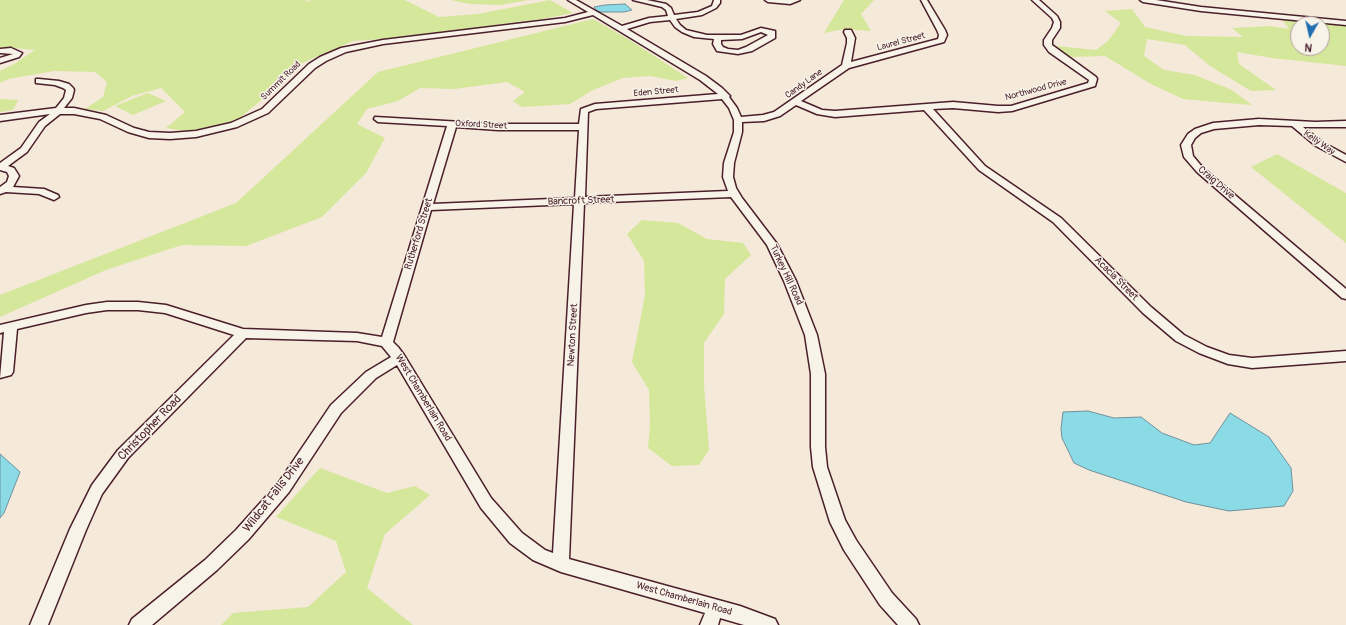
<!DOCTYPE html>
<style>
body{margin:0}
#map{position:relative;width:1346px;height:625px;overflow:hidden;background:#f5e9d9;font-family:Pangolin,sans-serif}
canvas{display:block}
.north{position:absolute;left:1290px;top:16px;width:40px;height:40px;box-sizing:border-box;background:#f7f3e8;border:1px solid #b29e9c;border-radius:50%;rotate:188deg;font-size:11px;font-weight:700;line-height:16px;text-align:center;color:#4a1f2b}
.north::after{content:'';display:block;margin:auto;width:14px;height:18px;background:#1f6fb2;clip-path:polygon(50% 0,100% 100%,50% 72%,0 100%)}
</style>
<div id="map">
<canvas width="1346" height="625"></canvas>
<div class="north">N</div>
</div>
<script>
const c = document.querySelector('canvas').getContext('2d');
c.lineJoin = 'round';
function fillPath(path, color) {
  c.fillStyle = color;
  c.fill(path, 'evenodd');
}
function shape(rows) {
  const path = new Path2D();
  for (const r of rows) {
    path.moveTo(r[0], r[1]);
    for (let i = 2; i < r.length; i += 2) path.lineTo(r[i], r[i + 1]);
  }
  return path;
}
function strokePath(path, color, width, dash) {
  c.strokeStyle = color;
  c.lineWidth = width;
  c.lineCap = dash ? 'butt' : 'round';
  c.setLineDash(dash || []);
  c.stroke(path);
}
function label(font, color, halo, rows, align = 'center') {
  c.font = font + ' Pangolin,sans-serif';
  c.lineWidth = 3;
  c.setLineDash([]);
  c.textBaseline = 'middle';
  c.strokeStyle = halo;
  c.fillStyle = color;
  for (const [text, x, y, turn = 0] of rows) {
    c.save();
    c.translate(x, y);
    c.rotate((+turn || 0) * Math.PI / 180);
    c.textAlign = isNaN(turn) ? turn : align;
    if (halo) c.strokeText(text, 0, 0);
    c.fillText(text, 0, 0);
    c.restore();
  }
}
const green = shape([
 [0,0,308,0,303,2,313,0,405,0,439,17,478,14,550,0,573,13,542,19,383,39,353,41,300,64,259,102,236,121,192,132,166,128,185,112,161,88,132,96,103,111,85,109,103,97,107,82,95,72,54,71,8,79,0,83,0,71,14,64,35,50,4,47,0,48],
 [451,0,529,0,500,5,470,4],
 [844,0,874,0,861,14,871,31,844,29,824,33],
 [1132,9,1145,27,1186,36,1243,37,1232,28,1269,26,1289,29,1281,17,1346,25,1346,66,1272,58,1237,52,1239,64,1276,90,1251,91,1210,66,1185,45,1147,39,1144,56,1164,70,1195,75,1232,90,1252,105,1227,103,1183,99,1151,84,1105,56,1072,57,1062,52,1056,46,1096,50,1108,41,1121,23,1105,11],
 [1298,24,1322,24,1322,48,1298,48],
 [593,19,628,39,688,78,676,81,650,76,623,78,593,90,570,104,522,107,513,101,525,92,507,82,454,89,420,88,398,101,367,109,357,124,385,138,366,173,322,217,246,246,182,245,106,270,0,317,0,295,236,203,378,72],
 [148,93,166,101,133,115,115,106],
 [0,99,18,100,13,110,0,112],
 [1277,154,1346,193,1346,243,1251,167],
 [642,220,678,223,707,239,743,243,751,255,725,279,724,314,704,343,704,385,709,450,699,465,672,466,648,448,650,425,649,390,632,362,645,295,644,261,627,234],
 [320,468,387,493,415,486,430,495,385,534,367,588,413,625,221,625,233,613,308,607,346,572,336,541,276,517]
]);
const water = shape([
 [625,4,632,10,624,12,601,12,597,11,594,7,605,5,625,4],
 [1088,411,1114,418,1141,417,1162,433,1194,445,1210,443,1230,413,1269,437,1291,468,1293,491,1284,506,1229,511,1186,502,1089,470,1074,463,1062,438,1061,429,1063,412,1088,411],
 [0,454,20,472,4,513,0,518,0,454]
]);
const minor = shape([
 [568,0,576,0,622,26,649,18,668,16,666,10,662,7,633,0,647,0,666,4,671,8,674,15,698,12,712,6,714,0,720,0,720,3,716,8,702,15,676,19,680,25,686,30,707,35,741,35,761,28,775,31,775,38,752,51,738,54,717,51,713,44,714,39,694,37,682,32,675,27,670,20,650,22,627,29,706,76,722,88,730,96,729,97,737,108,741,117,763,115,774,112,842,65,847,43,847,38,844,32,845,30,851,30,855,38,851,62,938,39,939,35,937,30,921,0,927,0,945,30,947,35,944,42,849,68,801,101,822,110,835,111,953,102,998,106,1011,106,1088,83,1089,80,1049,52,1044,45,1044,40,1052,28,1054,22,1052,18,1032,0,1039,0,1057,16,1060,22,1060,28,1052,40,1052,45,1096,77,1097,79,1095,86,1012,111,998,112,953,108,933,109,985,166,1061,218,1151,307,1184,335,1207,347,1229,355,1252,358,1346,351,1346,361,1252,368,1228,364,1199,353,1176,341,1143,313,1053,222,979,170,924,110,835,117,817,114,796,105,780,116,764,121,742,122,742,132,734,163,733,177,736,188,742,198,777,244,796,281,817,335,825,374,825,447,827,467,845,520,856,540,892,593,916,619,919,625,898,625,880,605,844,550,830,522,813,467,811,447,811,374,805,335,784,281,767,245,731,197,584,203,569,559,740,606,775,619,778,625,744,625,720,618,718,625,700,625,705,613,561,572,533,560,510,543,481,508,397,365,376,378,341,413,289,492,248,540,217,570,152,625,129,625,132,619,205,560,236,530,279,482,331,405,366,372,391,357,382,346,357,341,246,338,128,458,102,494,86,530,48,625,30,625,70,529,92,485,118,450,234,335,165,313,138,310,107,310,86,313,17,329,13,372,11,375,0,378,4,332,0,333,0,325,86,305,107,302,138,302,166,305,243,329,357,333,382,337,447,126,378,122,374,119,375,117,498,124,579,124,581,109,595,104,718,94,700,80,593,15,565,22,383,44,346,52,326,61,315,68,268,113,237,127,196,137,170,139,149,138,128,132,100,119,74,114,60,114,45,126,27,152,8,166,14,168,19,176,13,187,44,189,58,195,59,197,54,200,39,194,6,192,0,194,0,187,7,182,9,176,7,172,0,170,0,163,21,148,39,122,50,114,0,121,0,115,56,108,64,98,66,90,63,88,55,85,36,83,36,79,39,79,59,81,69,84,73,88,74,90,72,98,64,108,74,108,106,115,134,128,149,132,170,133,196,131,231,123,262,109,309,64,320,57,341,48,383,40,565,18,588,12,568,0],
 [761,32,768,35,746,47,738,50,728,49,723,47,721,44,721,40,742,39,761,32],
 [722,99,729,108,734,120,734,132,724,163,723,177,728,191,585,197,588,112,596,109,722,99],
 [456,127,498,130,579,130,575,198,433,204,456,127],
 [574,204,553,553,545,550,522,533,491,498,404,355,398,347,393,342,431,210,574,204],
 [765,0,800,0,790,4,768,2,765,0],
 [1140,0,1156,0,1201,7,1346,21,1346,25,1201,11,1143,2,1140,0],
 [11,48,22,53,19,57,0,63,0,58,13,54,0,53,0,49,11,48],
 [1259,119,1315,122,1346,121,1346,127,1303,127,1322,142,1346,155,1346,162,1316,146,1292,126,1259,125,1214,129,1201,133,1195,138,1191,145,1193,156,1203,168,1346,289,1346,299,1342,298,1197,172,1184,157,1181,145,1188,134,1195,129,1213,123,1259,119]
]);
const farStreetnames = [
 ["Laurel Street",901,42,-15],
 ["Summit Road",281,81,-44],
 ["Candy Lane",804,84,-36],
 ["Northwood Drive",1036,90,-15],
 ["Eden Street",656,92,-5],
 ["Oxford Street",481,125,3],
 ["Kelly Way",1319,143,35]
];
const streetNames = [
 ["Craig Drive",1216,183,41],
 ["Bancroft Street",581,201,-2],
 ["Rutherford Street",419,234,-73],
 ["Turkey Hill Road",786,275,65],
 ["Acacia Street",1116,279,45],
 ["Newton Street",573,335,-87],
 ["West Chamberlain Road",423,398,59],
 ["West Chamberlain Road",684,599,16]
];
const nearStreetnames = [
 ["Christopher Road",150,428,-46],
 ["Wildcat Falls Drive",274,495,-52]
];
fillPath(green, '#d5e79b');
fillPath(water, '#8bdbe6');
strokePath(water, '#71909b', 1);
strokePath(minor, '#4a1f2b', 3);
fillPath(minor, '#f7f3e8');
label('9px', '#4a1f2b', '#f7f3e8', farStreetnames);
label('10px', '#4a1f2b', '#f7f3e8', streetNames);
label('12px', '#4a1f2b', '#f7f3e8', nearStreetnames);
</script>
